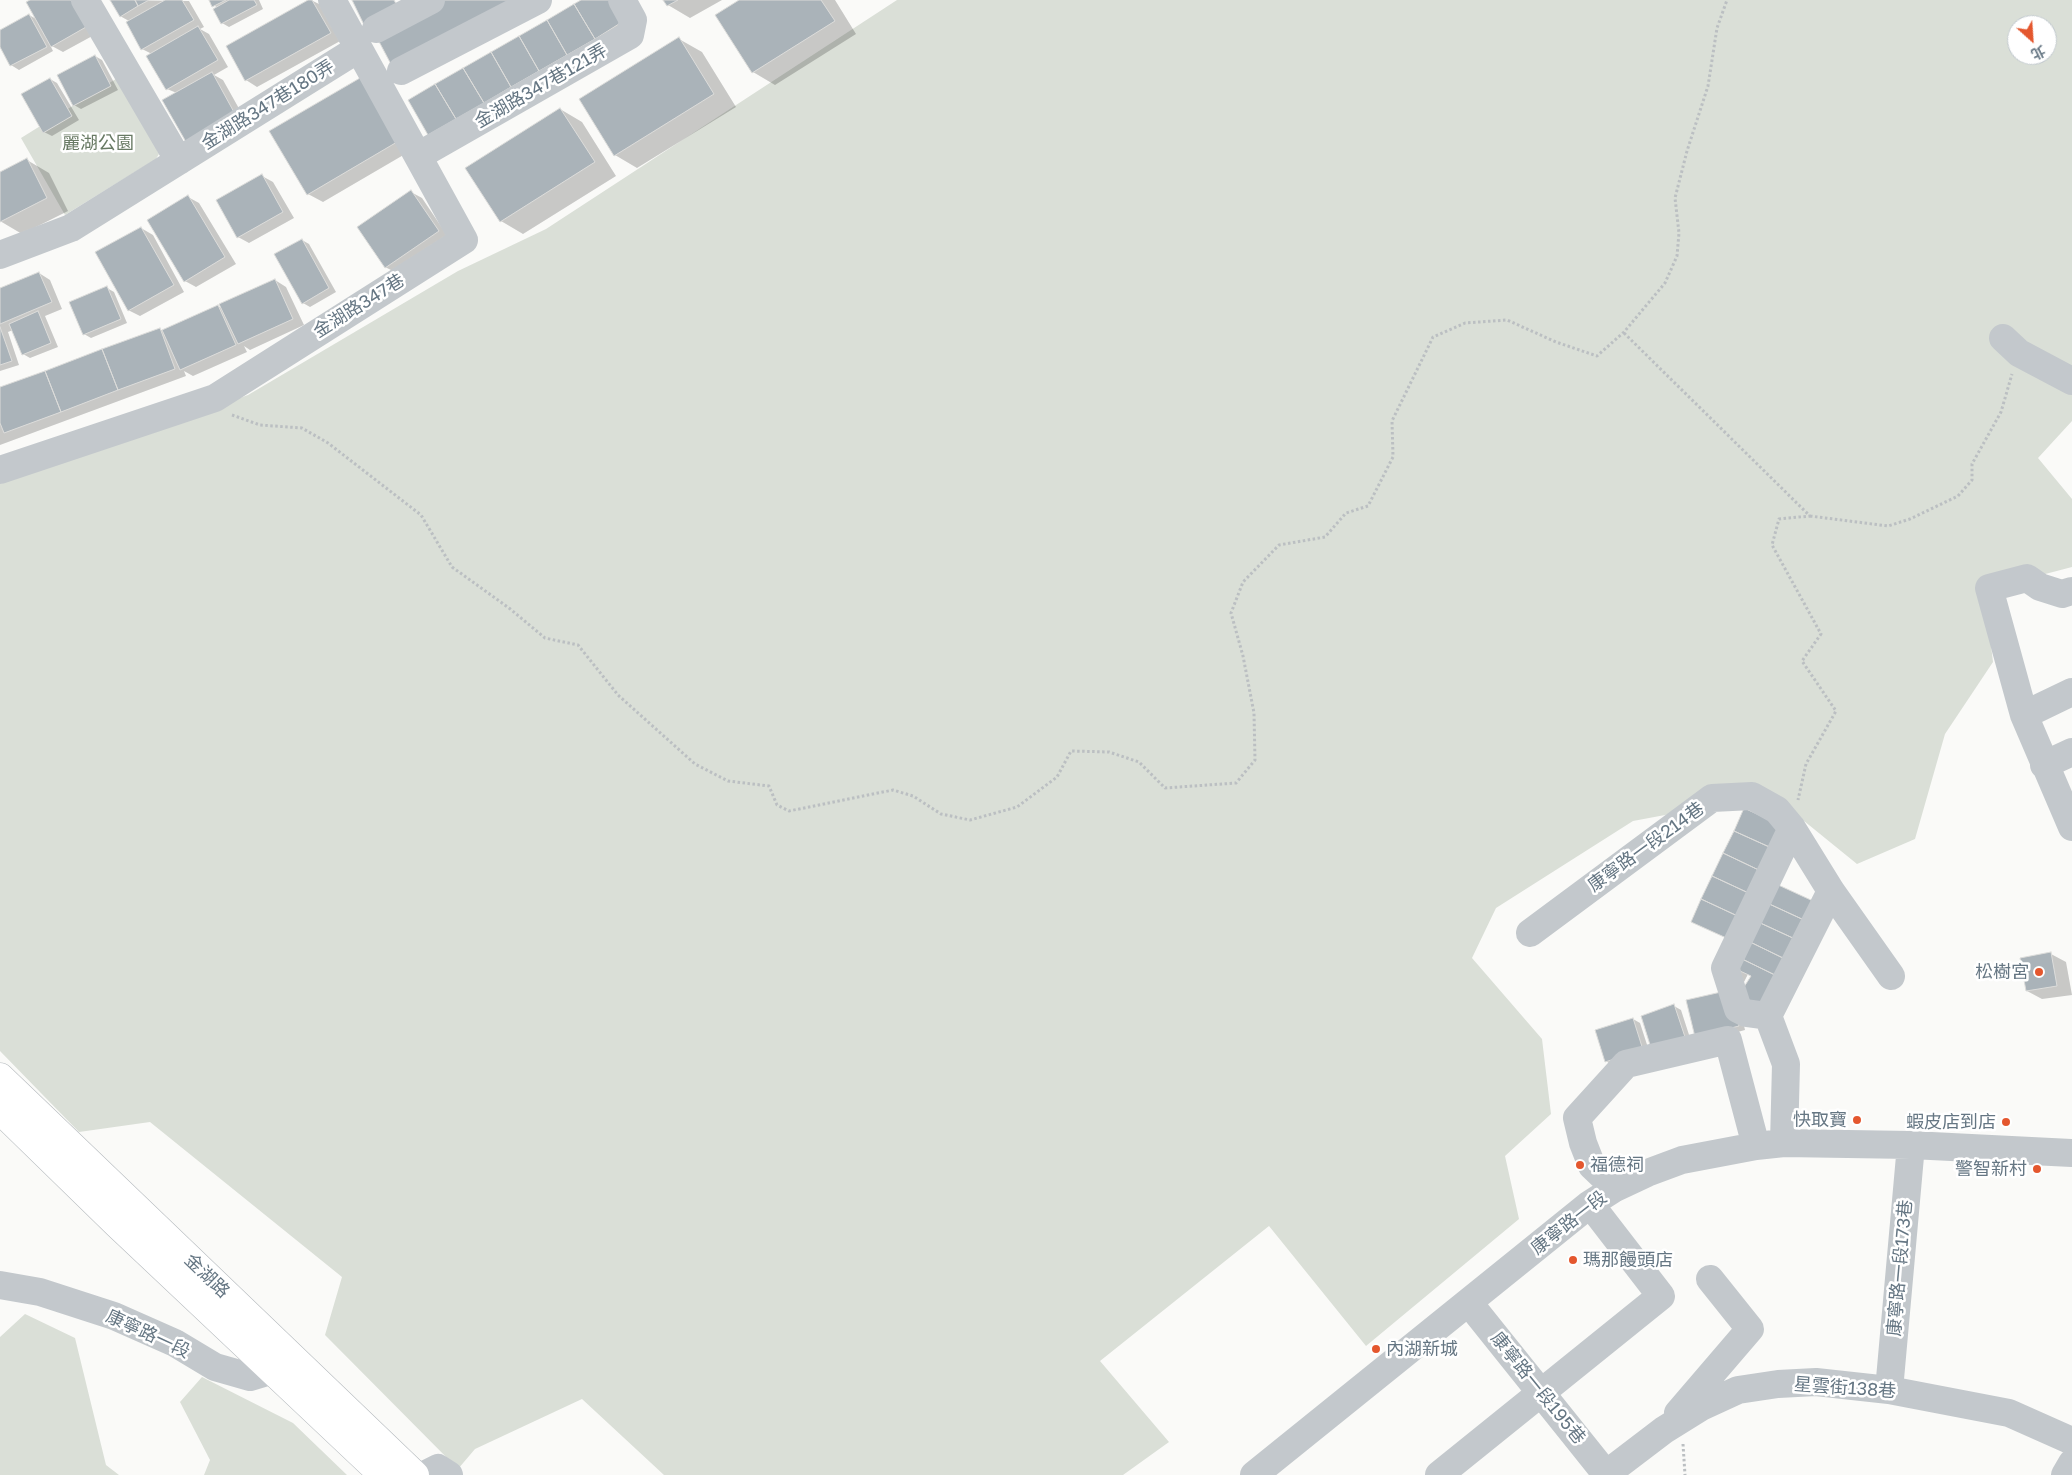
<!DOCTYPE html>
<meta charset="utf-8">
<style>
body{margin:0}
#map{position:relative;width:2072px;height:1475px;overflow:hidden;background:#fafaf8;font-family:"Golos Text","Noto Sans TC",sans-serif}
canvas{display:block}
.north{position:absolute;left:2007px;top:15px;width:50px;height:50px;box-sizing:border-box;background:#fff;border:1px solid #c1c8cd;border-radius:50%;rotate:154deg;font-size:14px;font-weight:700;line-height:20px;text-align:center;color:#657683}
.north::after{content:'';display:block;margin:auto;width:18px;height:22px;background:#e4572e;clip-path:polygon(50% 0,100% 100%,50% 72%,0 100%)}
</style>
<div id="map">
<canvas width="2072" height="1475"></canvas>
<div class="north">北</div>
</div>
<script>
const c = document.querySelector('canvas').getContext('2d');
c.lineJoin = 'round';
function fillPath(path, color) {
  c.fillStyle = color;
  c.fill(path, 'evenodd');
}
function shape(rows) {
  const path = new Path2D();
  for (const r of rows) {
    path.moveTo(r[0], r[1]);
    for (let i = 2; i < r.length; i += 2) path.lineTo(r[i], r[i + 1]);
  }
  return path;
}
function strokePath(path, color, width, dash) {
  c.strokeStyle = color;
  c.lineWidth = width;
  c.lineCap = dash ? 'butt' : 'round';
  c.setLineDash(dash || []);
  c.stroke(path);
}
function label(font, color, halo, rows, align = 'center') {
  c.font = font + ' "Golos Text","Noto Sans TC",sans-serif';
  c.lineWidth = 5;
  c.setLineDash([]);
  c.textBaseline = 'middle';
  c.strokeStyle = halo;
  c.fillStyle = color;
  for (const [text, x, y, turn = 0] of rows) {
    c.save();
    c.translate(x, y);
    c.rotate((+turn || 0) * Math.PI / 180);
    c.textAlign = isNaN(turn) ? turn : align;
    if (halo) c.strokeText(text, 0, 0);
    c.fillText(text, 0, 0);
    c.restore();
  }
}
const green = shape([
 [897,0,2072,0,2072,421,2038,458,2072,499,2072,567,1988,589,1985,596,1993,662,1945,734,1915,839,1857,864,1772,795,1633,821,1496,908,1472,958,1542,1039,1551,1114,1505,1156,1519,1219,1366,1346,1269,1226,1100,1361,1169,1442,1123,1475,664,1475,582,1399,475,1449,458,1469,325,1335,342,1277,150,1122,79,1132,0,1051,0,484,248,395,458,271,546,229],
 [2017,25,2047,25,2047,55,2017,55],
 [119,77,159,154,156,159,65,215,21,138],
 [25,1314,75,1338,106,1465,119,1475,0,1475,0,1337],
 [202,1377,293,1423,347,1475,204,1475,210,1460,180,1402]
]);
const shadow = shape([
 [33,0,77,0,96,34,63,52,50,45,53,51,19,70,11,65,0,44,0,31,29,15,38,20],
 [111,0,189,1,204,27,200,29,209,34,228,67,214,75,223,80,246,121,167,89,152,54,142,49,129,21,120,16],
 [210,0,259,0,263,9,229,27,222,23,217,8],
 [311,0,323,6,342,40,257,87,246,80],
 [583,0,629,26,436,139],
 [664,0,722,0,690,18,668,5],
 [742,0,835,0,856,34,775,85,753,72],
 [679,39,702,52,736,107,637,168,615,155],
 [95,56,102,60,118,90,81,109,74,105],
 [50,79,57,83,79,120,52,136,44,132],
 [360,79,412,150,323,202,308,194],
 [560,109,582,122,616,176,523,234,501,221],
 [27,160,49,173,68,211,22,234,0,221,0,173],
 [262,176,273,182,294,218,249,243,238,237],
 [411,192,422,198,449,238,397,273,385,267],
 [188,197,199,203,236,264,196,287,185,281],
 [141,228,153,235,184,292,140,316,128,310],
 [302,240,309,244,336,292,310,307,303,303],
 [39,273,50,280,62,309,45,316,58,347,30,358,23,354,13,330,8,332,19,365,0,371,0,290],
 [275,280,286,287,304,325,250,350,244,346,247,352,193,376,184,371,186,376,0,445,0,389,160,329,163,331,218,306,223,309],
 [107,288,114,292,127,323,91,338,84,334],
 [1775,884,1752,976,1748,974,1743,984,1730,977],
 [2051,954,2066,962,2072,995,2042,999,2027,991],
 [1737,995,1745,1030,1704,1041],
 [1674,1006,1681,1010,1691,1041,1660,1051],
 [1633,1019,1640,1023,1650,1054,1613,1066,1606,1061]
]);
const building = shape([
 [30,0,71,0,86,27,51,47,26,2,30,0],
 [110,0,135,0,138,6,120,17,110,0],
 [135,0,149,0,138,6,135,0],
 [165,0,182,0,194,20,141,50,126,22,165,0],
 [209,0,226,0,212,7,209,0],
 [229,0,254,0,257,5,221,24,213,9,229,0],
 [308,0,312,0,331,33,245,81,226,46,308,0],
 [352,0,394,0,400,11,366,29,352,0],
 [441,0,524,0,393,68,375,34,441,0],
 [581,0,609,0,622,22,595,39,574,4,581,0],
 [663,0,678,0,667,6,663,0],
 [739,0,821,0,835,21,752,73,715,15,739,0],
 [574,4,595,39,567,55,547,20,574,4],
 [29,14,47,47,10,66,0,47,0,30,29,14],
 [547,20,567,55,539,71,519,36,547,20],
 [198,26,218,60,166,90,146,56,198,26],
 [519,36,539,71,511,87,491,52,519,36],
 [679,37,714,94,614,156,579,99,679,37],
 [491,52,511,87,484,103,463,68,491,52],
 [95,55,111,86,73,106,57,75,95,55],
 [463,68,484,103,456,119,435,84,463,68],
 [212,72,235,114,186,142,162,100,212,72],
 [50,78,72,116,43,133,21,94,50,78],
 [360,78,397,142,307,195,269,131,360,78],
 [435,84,456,119,428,135,408,100,435,84],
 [560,108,595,162,500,222,465,168,560,108],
 [27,158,47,198,0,222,0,172,27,158],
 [262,174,283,212,237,238,216,200,262,174],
 [411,190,439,231,385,268,357,227,411,190],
 [188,195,225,257,184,282,147,220,188,195],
 [141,227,174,285,128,311,95,252,141,227],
 [302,239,329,288,302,304,274,254,302,239],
 [39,272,52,302,0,324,0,288,39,272],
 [275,279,293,319,238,344,219,304,275,279],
 [107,286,121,319,83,335,69,302,107,286],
 [218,305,236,345,180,370,162,330,218,305],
 [38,311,51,343,22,355,9,324,38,311],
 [0,327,12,361,0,365,0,327],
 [160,328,175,369,118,390,102,349,160,328],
 [102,349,118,390,61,412,45,371,102,349],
 [45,371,61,412,4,433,0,423,0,387,45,371],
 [1744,808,1787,828,1776,850,1734,831,1744,808],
 [1734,831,1776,850,1765,873,1723,853,1734,831],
 [1723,853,1765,873,1755,896,1712,876,1723,853],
 [1712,876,1755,896,1744,919,1701,899,1712,876],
 [1774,883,1813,901,1804,920,1765,902,1774,883],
 [1701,899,1744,919,1733,941,1691,922,1701,899],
 [1765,902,1804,920,1795,939,1756,921,1765,902],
 [1756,921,1795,939,1785,959,1746,940,1756,921],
 [1746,940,1785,959,1777,976,1738,957,1746,940],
 [2051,952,2057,986,2026,991,2020,958,2051,952],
 [1738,957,1777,976,1759,1014,1742,1000,1742,990,1751,976,1740,971,1738,957],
 [1730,990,1739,1026,1695,1037,1686,1000,1730,990],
 [1674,1004,1685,1037,1651,1048,1641,1016,1674,1004],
 [1633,1018,1643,1050,1605,1062,1595,1030,1633,1018]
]);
const path = shape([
 [1624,333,1810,516,1779,519,1772,545,1821,634,1802,661,1836,711,1806,764,1798,800],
 [232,415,260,425,302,428,328,443,421,515,452,567,509,608,545,638,578,645,618,695,695,764,728,781,769,786,777,805,789,811,893,790,913,796,941,814,970,820,1017,807,1057,777,1071,751,1109,752,1139,762,1165,788,1236,783,1255,760,1254,713,1243,656,1231,613,1243,582,1279,545,1325,537,1346,513,1368,506,1393,457,1392,421,1433,337,1465,323,1507,320,1556,342,1597,356,1624,332,1665,283,1677,256,1679,233,1675,198,1687,151,1708,86,1717,28,1727,0],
 [1810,516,1888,526,1910,519,1958,496,1972,480,1972,464,2001,412,2012,374],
 [1683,1444,1685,1475]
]);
const minor = shape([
 [85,0,179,161],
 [376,29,431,0],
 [401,71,538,0],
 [418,156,630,35,633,20,622,0],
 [0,255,71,228,358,49],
 [2003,338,2019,353,2072,381],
 [0,470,215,398,464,240,332,0],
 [2072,591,2062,594,2040,587,2027,578,1989,588,2024,715,2072,827],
 [2024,715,2072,692],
 [2044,765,2072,752],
 [1530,933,1712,798,1752,796,1777,810,1792,828,1831,891,1891,976],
 [1768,1016,1831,891],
 [1784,1143,1786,1064,1768,1016,1746,1013,1738,1009,1725,968,1792,828],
 [1615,1188,1592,1166,1583,1143,1577,1118,1626,1064,1728,1040,1756,1146],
 [0,1285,40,1292,114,1316,175,1343,215,1367,250,1377,273,1370,286,1354],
 [1469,1303,1606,1474],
 [1889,1390,1911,1145],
 [1678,1413,1750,1329,1710,1279],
 [424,1475,438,1468,449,1475],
 [1254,1475,1590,1204,1615,1188,1647,1173,1682,1160,1756,1146,1784,1143,1911,1145,2072,1153],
 [1439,1475,1661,1296,1590,1204],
 [1605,1475,1664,1430,1701,1407,1738,1390,1778,1384,1816,1382,1889,1390,2009,1413,2072,1441],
 [2065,1475,2072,1463]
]);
const major = shape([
 [0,1077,415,1475],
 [0,1110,117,1224,383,1475]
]);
const markers = [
 [2039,972,5,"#e4572e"],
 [1857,1120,5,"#e4572e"],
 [2006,1122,5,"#e4572e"],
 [1580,1165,5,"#e4572e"],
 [2037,1169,5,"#e4572e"],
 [1573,1260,5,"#e4572e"],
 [1376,1349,5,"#e4572e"]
];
const streetNames = [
 ["金湖路347巷121弄",541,86,-30],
 ["金湖路347巷180弄",268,105,-32],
 ["金湖路347巷",359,306,-32],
 ["康寧路一段214巷",1646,847,-36],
 ["康寧路一段",1569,1223,-38],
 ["康寧路一段173巷",1900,1268,-85],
 ["金湖路",207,1276,44],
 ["康寧路一段",148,1334,25],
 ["康寧路一段195巷",1538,1388,51],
 ["星雲街138巷",1845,1388,4]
];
const parkNames = [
 ["麗湖公園",98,143]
];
const poiNames = [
 ["松樹宮",2029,972],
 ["快取寶",1847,1120],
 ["蝦皮店到店",1996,1122],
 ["福德祠",1590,1165,"left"],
 ["警智新村",2027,1169],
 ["瑪那饅頭店",1583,1260,"left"],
 ["內湖新城",1386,1349,"left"]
];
fillPath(green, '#dadfd7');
fillPath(shadow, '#0003');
fillPath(building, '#aab3b9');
strokePath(building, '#dcdcda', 1);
strokePath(major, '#b5babe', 29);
strokePath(path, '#bbbfc2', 3, [2.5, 2.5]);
strokePath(minor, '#c3c8cc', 28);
strokePath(major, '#fff', 28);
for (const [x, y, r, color] of markers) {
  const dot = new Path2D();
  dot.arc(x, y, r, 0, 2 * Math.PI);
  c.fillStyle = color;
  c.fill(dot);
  strokePath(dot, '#fff', 2);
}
label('18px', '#657683', '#fff', streetNames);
label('18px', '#687a64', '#fff', parkNames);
label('18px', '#657683', '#fff', poiNames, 'right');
</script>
